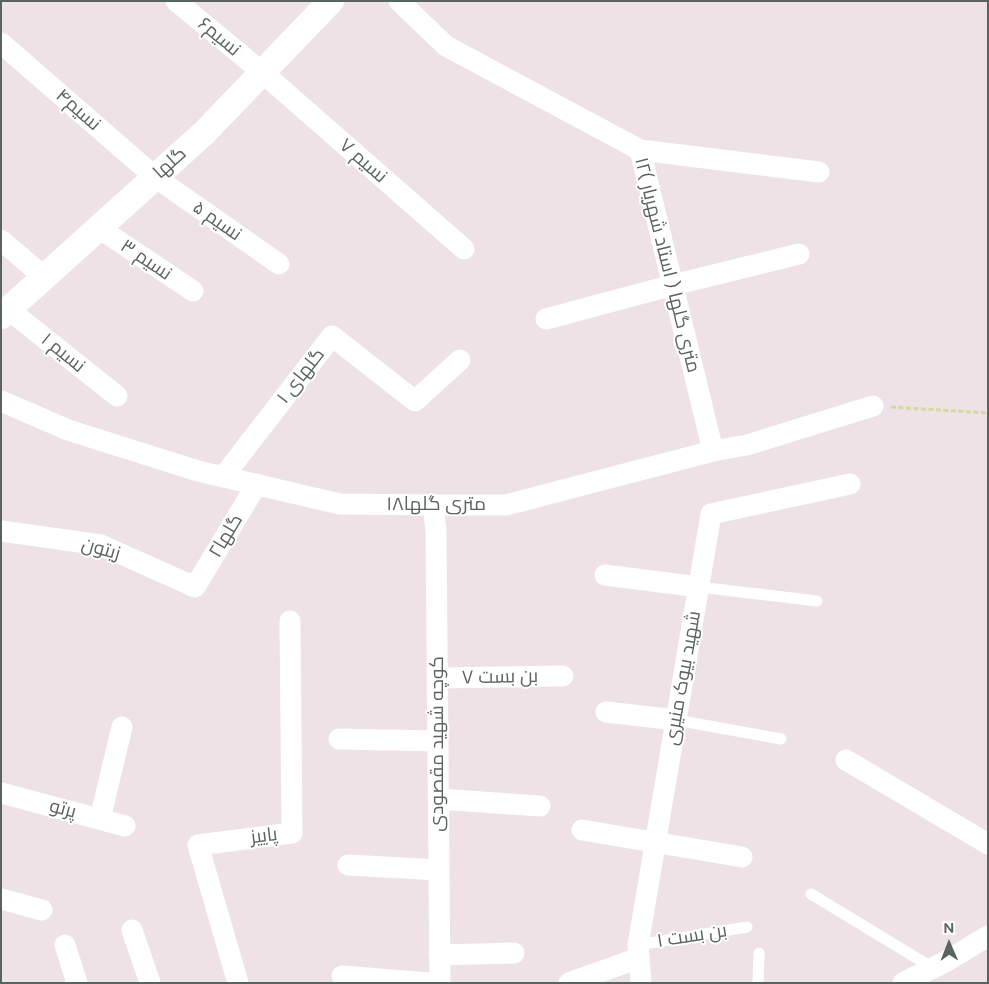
<!DOCTYPE html>
<meta charset="utf-8">
<style>
body{margin:0}
#map{position:relative;width:989px;height:984px;overflow:hidden;background:#eee2e6;font-family:Figtree,sans-serif}
canvas{display:block}
.frame{position:absolute;inset:0;border:2px solid #5a645e;pointer-events:none}
.north{position:absolute;left:924px;top:919px;width:50px;height:50px;-webkit-text-stroke:4px #fff;paint-order:stroke;rotate:359deg;font-size:14px;font-weight:700;line-height:20px;text-align:center;color:#5a645e}
.north::after{content:'';display:block;margin:auto;width:18px;height:22px;background:#5a645e;clip-path:polygon(50% 0,100% 100%,50% 72%,0 100%)}
</style>
<div id="map">
<canvas width="989" height="984"></canvas>
<div class="frame"></div>
<div class="north">N</div>
</div>
<script>
const c = document.querySelector('canvas').getContext('2d');
c.lineJoin = 'round';
function shape(rows) {
  const path = new Path2D();
  for (const r of rows) {
    path.moveTo(r[0], r[1]);
    for (let i = 2; i < r.length; i += 2) path.lineTo(r[i], r[i + 1]);
  }
  return path;
}
function strokePath(path, color, width, dash) {
  c.strokeStyle = color;
  c.lineWidth = width;
  c.lineCap = dash ? 'butt' : 'round';
  c.setLineDash(dash || []);
  c.stroke(path);
}
function label(font, color, halo, rows, align = 'center') {
  c.font = font + ' Figtree,Cairo,sans-serif';
  c.lineWidth = 4;
  c.setLineDash([]);
  c.textBaseline = 'middle';
  c.strokeStyle = halo;
  c.fillStyle = color;
  for (const [text, x, y, turn = 0] of rows) {
    c.save();
    c.translate(x, y);
    c.rotate((+turn || 0) * Math.PI / 180);
    c.textAlign = isNaN(turn) ? turn : align;
    if (halo) c.strokeText(text, 0, 0);
    c.fillText(text, 0, 0);
    c.restore();
  }
}
const path = shape([
 [891,407,988,413]
]);
const service = shape([
 [699,587,817,601],
 [676,720,781,739],
 [811,894,933,968],
 [638,945,747,927],
 [758,983,759,953]
]);
const minor = shape([
 [176,1,262,72,464,249],
 [399,1,446,46,640,150,713,451],
 [1,43,155,177,279,264],
 [640,150,819,172],
 [99,228,193,291],
 [1,240,44,277],
 [8,309,117,396],
 [546,319,673,285,799,254],
 [1,401,68,430,198,471,340,504,433,505,506,505,713,451,747,445,873,406],
 [223,477,332,336,415,401,460,360],
 [433,505,436,531,440,983],
 [1,531,101,545,195,587,257,484],
 [605,575,699,587],
 [437,678,563,676],
 [606,712,676,720],
 [339,739,437,741],
 [846,760,988,844],
 [1,793,125,826],
 [438,799,540,806],
 [100,819,122,727],
 [582,830,742,857],
 [348,865,438,870],
 [1,899,42,910],
 [132,930,150,983],
 [65,945,77,983],
 [439,955,514,953],
 [342,976,429,983],
 [238,983,198,845,292,833,290,621],
 [569,983,639,958],
 [641,983,638,945,711,514,850,484],
 [903,983,945,962,988,936]
]);
const tertiary = shape([
 [1,316,204,133,331,1]
]);
const streetNames = [
 ["نسیم۶",219,37,40],
 ["نسیم۴",78,110,41],
 ["نسیم ۷",363,161,41],
 ["گلها",170,163,-42],
 ["نسیم ۵",217,221,35],
 ["نسیم ۳",146,260,34],
 ["۱۲متری گلها ( استاد شهریار )",667,265,76],
 ["نسیم ۱",63,353,39],
 ["گلهای ۱",301,376,-52],
 ["۱۸متری گلها",436,504],
 ["گلها۲",226,536,-59],
 ["زیتون",101,549,16],
 ["بن بست ۷",500,677,-1],
 ["شهید بیوک منیری",683,678,-80],
 ["کوچه شهید مقصودی",437,744,-90],
 ["پرتو",63,809,15],
 ["پاییز",264,836,-7],
 ["بن بست ۱",692,936,-9]
];
strokePath(path, '#d2da9f', 3, [5, 2.5]);
strokePath(service, '#fff', 11);
strokePath(minor, '#fff', 21);
strokePath(tertiary, '#fff', 26);
label('19px', '#5a645e', '#fff', streetNames);
</script>
